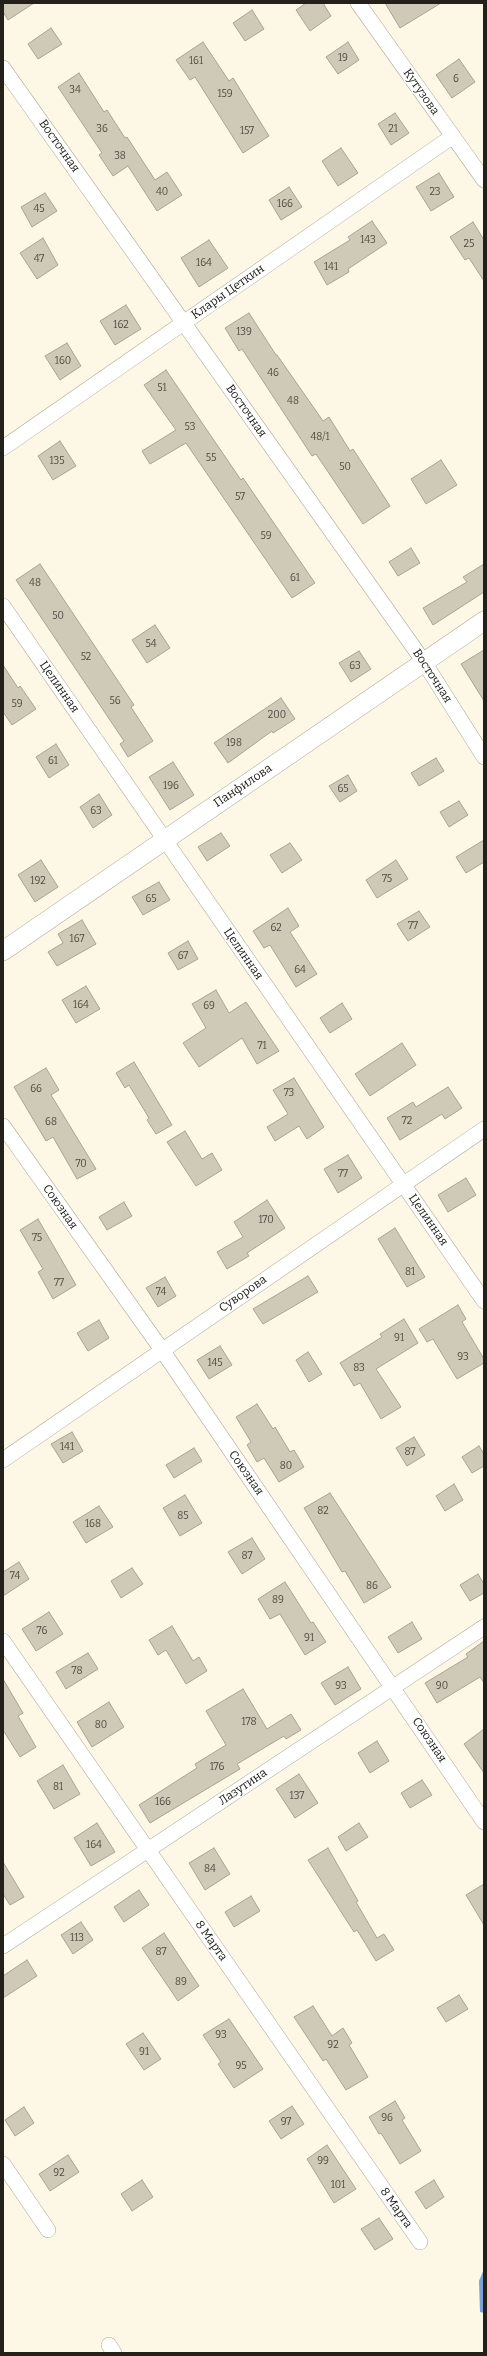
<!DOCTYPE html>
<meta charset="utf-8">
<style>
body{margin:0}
#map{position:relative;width:487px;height:2356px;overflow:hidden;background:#fdf7e5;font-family:Bitter,serif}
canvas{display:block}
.frame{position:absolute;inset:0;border:4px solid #23211a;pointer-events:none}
</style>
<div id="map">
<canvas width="487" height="2356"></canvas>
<div class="frame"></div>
</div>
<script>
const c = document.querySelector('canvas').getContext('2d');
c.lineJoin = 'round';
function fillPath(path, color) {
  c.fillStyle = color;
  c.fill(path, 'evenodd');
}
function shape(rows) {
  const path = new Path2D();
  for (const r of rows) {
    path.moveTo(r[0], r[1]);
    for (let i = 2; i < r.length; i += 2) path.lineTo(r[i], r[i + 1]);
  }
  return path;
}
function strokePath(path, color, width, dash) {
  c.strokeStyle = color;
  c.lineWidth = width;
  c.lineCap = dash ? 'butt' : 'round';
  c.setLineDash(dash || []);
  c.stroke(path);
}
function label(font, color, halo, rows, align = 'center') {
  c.font = font + ' Bitter,serif';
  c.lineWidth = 3;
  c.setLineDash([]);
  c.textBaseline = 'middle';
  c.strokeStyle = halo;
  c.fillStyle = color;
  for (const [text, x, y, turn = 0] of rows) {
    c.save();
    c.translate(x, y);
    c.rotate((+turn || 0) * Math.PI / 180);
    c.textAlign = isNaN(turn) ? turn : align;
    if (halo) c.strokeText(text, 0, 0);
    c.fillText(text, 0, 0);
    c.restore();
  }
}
const water = shape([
 [484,2269,484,2313,480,2312,479,2281]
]);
const building = shape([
 [3,3,34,3,8,20,3,12,3,3],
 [306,3,323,3,331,16,310,31,296,10,306,3],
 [385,3,441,3,400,28,385,3],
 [252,10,264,29,245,41,233,23,252,10],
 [51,28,62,44,38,59,28,44,51,28],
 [203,42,229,81,233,78,269,136,243,153,195,77,190,80,176,60,203,42],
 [348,42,359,60,338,74,326,57,348,42],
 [459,59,475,82,452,98,436,75,459,59],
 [79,73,104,112,107,110,125,138,127,137,155,180,167,172,182,195,157,211,128,166,113,176,99,155,102,153,58,87,79,73],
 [395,113,409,133,391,145,378,124,395,113],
 [341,148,358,173,338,186,322,161,341,148],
 [439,173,454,197,431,211,416,187,439,173],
 [289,187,302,207,281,220,269,200,289,187],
 [45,193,57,211,32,227,21,207,45,193],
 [372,221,387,243,348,269,349,272,327,285,314,262,350,240,348,237,372,221],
 [473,222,484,240,484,281,469,258,465,260,450,237,473,222],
 [43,238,58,265,37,279,20,253,43,238],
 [209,240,228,268,199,287,181,258,209,240],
 [126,305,141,329,115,345,100,321,126,305],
 [249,313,276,355,277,355,323,421,329,417,350,451,353,449,390,506,363,524,316,454,312,456,242,349,239,351,225,328,249,313],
 [67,343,81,366,60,380,45,356,67,343],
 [166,370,241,480,243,478,315,583,292,598,186,443,150,464,142,451,176,430,144,385,166,370],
 [60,441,76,466,53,480,38,456,60,441],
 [441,460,457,485,426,504,411,479,441,460],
 [411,548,420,563,398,576,389,562,411,548],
 [40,564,134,705,131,707,153,741,128,757,120,744,124,741,16,580,40,564],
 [484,564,484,592,433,625,423,608,467,582,463,577,484,564],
 [155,625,170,648,147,663,132,640,155,625],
 [484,650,484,701,461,664,484,650],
 [359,651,371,669,351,682,339,663,359,651],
 [3,665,18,688,20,686,36,709,12,725,3,712,3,665],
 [281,698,295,719,273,733,272,731,228,763,214,743,281,698],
 [56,744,69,765,49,778,36,757,56,744],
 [436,758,444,771,419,786,411,773,436,758],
 [173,762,194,795,170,810,149,777,173,762],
 [348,775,357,791,340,802,329,786,348,775],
 [99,794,112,815,93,828,80,807,99,794],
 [459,801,468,815,449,827,440,812,459,801],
 [221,833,230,846,207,861,198,847,221,833],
 [484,840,484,862,466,873,456,857,484,840],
 [290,843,302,860,282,873,270,855,290,843],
 [41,860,58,887,35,902,18,875,41,860],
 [396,860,408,879,377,898,366,880,396,860],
 [159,882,170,900,143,915,132,897,159,882],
 [288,908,299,926,290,932,317,974,296,987,270,945,264,948,253,931,288,908],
 [419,911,430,927,408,941,397,924,419,911],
 [82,920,96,944,57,966,48,952,63,943,58,934,82,920],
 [188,941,198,959,178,970,168,953,188,941],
 [86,986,100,1009,76,1023,62,1000,86,986],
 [216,990,229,1013,246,1002,279,1051,257,1064,242,1038,199,1067,183,1043,206,1028,192,1004,216,990],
 [342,1003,352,1019,330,1033,320,1018,342,1003],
 [402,1043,416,1065,370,1096,355,1074,402,1043],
 [134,1062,172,1125,156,1134,147,1120,149,1118,129,1085,125,1088,116,1073,134,1062],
 [46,1068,59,1090,51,1095,96,1169,77,1179,53,1137,46,1141,14,1087,46,1068],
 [294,1078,324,1127,307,1139,299,1126,275,1141,267,1127,288,1114,273,1090,294,1078],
 [448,1087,462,1108,445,1119,442,1114,400,1140,387,1118,413,1102,416,1107,448,1087],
 [185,1131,202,1159,212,1153,222,1170,196,1186,167,1142,185,1131],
 [348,1155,362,1178,338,1193,324,1169,348,1155],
 [466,1178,476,1195,448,1212,438,1195,466,1178],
 [267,1200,285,1228,247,1253,249,1256,227,1269,217,1252,243,1237,234,1222,267,1200],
 [124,1202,132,1216,107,1230,99,1217,124,1202],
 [38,1219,76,1285,53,1299,38,1272,43,1269,20,1230,38,1219],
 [395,1228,425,1277,407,1287,378,1239,395,1228],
 [308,1276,318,1292,263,1324,253,1309,308,1276],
 [165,1277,176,1296,158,1307,146,1288,165,1277],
 [458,1305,466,1319,462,1322,484,1359,484,1363,457,1379,433,1339,427,1342,419,1329,458,1305],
 [404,1319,418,1343,376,1369,401,1407,381,1419,360,1383,354,1386,340,1363,382,1337,380,1334,404,1319],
 [99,1320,109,1338,88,1351,77,1333,99,1320],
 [220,1346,232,1365,209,1379,197,1360,220,1346],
 [308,1352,322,1374,309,1382,296,1360,308,1352],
 [257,1404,273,1429,275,1427,290,1452,294,1450,304,1467,279,1482,264,1458,257,1462,247,1445,251,1442,236,1417,257,1404],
 [72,1432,83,1451,63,1463,51,1444,72,1432],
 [414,1437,425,1455,407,1466,396,1448,414,1437],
 [479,1446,484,1454,484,1466,472,1473,462,1457,479,1446],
 [194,1448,202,1461,174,1478,166,1465,194,1448],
 [454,1484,463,1500,445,1511,436,1496,454,1484],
 [330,1493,391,1587,364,1603,345,1571,342,1572,304,1508,330,1493],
 [185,1495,202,1523,180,1536,163,1508,185,1495],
 [99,1506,113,1527,86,1543,73,1522,99,1506],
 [252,1538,265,1559,242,1574,228,1552,252,1538],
 [19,1562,29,1579,3,1596,3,1572,19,1562],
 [132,1568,143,1584,121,1598,111,1581,132,1568],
 [478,1574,484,1584,484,1593,470,1601,460,1585,478,1574],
 [285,1582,311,1623,313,1622,326,1642,305,1655,280,1614,270,1619,258,1599,285,1582],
 [49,1612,63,1634,36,1651,22,1629,49,1612],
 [412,1622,422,1639,398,1653,388,1637,412,1622],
 [172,1626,193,1661,199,1657,207,1671,186,1684,166,1650,158,1655,149,1640,172,1626],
 [484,1641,484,1683,480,1677,437,1703,425,1683,468,1657,466,1654,484,1641],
 [88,1653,98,1669,66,1689,56,1672,88,1653],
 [348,1667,361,1689,335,1705,321,1683,348,1667],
 [3,1679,23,1713,18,1716,36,1747,20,1757,3,1730,3,1679],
 [243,1689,267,1729,291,1714,301,1730,286,1739,284,1736,237,1764,240,1769,150,1823,139,1805,197,1768,195,1764,226,1745,206,1711,243,1689],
 [109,1702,124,1727,92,1747,77,1722,109,1702],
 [484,1729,484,1773,464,1744,484,1729],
 [377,1741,389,1761,370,1773,358,1753,377,1741],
 [63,1765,80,1794,54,1809,37,1781,63,1765],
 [299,1774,318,1803,295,1818,276,1789,299,1774],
 [422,1780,432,1795,410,1808,401,1793,422,1780],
 [97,1823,115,1852,91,1866,74,1838,97,1823],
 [359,1823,368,1837,346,1851,338,1837,359,1823],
 [214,1848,230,1874,205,1890,189,1863,214,1848],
 [328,1848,358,1901,356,1902,377,1938,384,1934,394,1950,376,1961,357,1930,354,1932,308,1860,328,1848],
 [3,1862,24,1897,10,1905,3,1894,3,1862],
 [484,1884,484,1925,466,1895,484,1884],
 [139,1890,149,1905,124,1922,114,1907,139,1890],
 [251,1896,260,1911,234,1927,225,1912,251,1896],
 [81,1922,93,1940,73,1954,61,1935,81,1922],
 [164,1933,199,1986,178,2001,142,1948,164,1933],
 [27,1960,37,1976,3,1998,3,1976,27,1960],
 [459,1995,468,2009,446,2022,437,2008,459,1995],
 [313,2006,332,2036,343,2028,352,2043,349,2045,368,2077,346,2090,326,2059,323,2061,294,2017,313,2006],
 [229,2019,263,2069,234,2088,218,2064,221,2062,203,2035,229,2019],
 [143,2033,161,2059,144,2070,126,2044,143,2033],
 [395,2101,405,2118,402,2120,421,2151,400,2164,381,2133,379,2134,369,2117,395,2101],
 [292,2106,304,2124,281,2139,269,2121,292,2106],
 [24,2107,34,2123,15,2136,5,2120,24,2107],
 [327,2145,356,2189,334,2203,307,2159,327,2145],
 [68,2155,79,2172,50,2191,39,2174,68,2155],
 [142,2180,153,2197,132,2211,121,2194,142,2180],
 [434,2180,444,2197,426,2209,415,2192,434,2180],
 [379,2218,393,2239,375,2250,361,2229,379,2218]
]);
const minor = shape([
 [358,3,484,180],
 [3,68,424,662,484,757],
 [3,448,453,136],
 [3,606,484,1301],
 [3,1126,162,1350,484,1822],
 [3,1460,484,1129],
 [3,1641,420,2242],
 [3,1946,484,1627],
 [3,2164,48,2230],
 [109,2345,114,2353]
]);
const tertiary = shape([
 [3,951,484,621]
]);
const numberNames = [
 ["19",343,58],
 ["161",196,61],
 ["6",456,79],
 ["34",75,90],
 ["159",225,94],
 ["36",102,129],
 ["21",393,129],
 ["157",247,131],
 ["38",120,156],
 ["40",162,192],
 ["23",435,192],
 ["166",285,204],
 ["45",39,209],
 ["143",368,240],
 ["25",469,244],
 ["47",39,259],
 ["164",204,263],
 ["141",331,267],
 ["162",121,325],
 ["139",244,332],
 ["160",63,361],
 ["46",273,373],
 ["51",162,388],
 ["48",293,401],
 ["53",190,427],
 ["48/1",320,437],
 ["55",211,458],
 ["135",57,461],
 ["50",345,467],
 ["57",240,497],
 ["59",266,536],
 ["61",295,578],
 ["48",35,583],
 ["50",58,616],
 ["54",151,644],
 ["52",86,657],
 ["63",355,666],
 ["56",115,701],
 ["59",17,704],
 ["200",277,715],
 ["198",234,743],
 ["61",53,761],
 ["196",171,786],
 ["65",343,789],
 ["63",96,811],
 ["75",387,879],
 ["192",38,881],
 ["65",151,899],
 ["77",413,926],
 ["62",276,928],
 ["167",77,939],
 ["67",183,956],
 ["64",300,970],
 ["164",81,1005],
 ["69",209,1006],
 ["71",262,1046],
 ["66",36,1089],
 ["73",289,1093],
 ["72",407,1121],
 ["68",51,1122],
 ["70",81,1164],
 ["77",343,1174],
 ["170",266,1220],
 ["75",37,1238],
 ["81",410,1272],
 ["77",59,1283],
 ["74",161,1292],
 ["91",399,1338],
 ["93",463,1357],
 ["145",215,1363],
 ["83",359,1368],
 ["141",67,1447],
 ["87",410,1452],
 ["80",286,1466],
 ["82",323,1511],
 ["85",183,1516],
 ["168",93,1524],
 ["87",247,1556],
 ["74",15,1576],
 ["86",372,1586],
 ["89",278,1600],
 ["76",42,1631],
 ["91",309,1638],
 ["78",77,1671],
 ["93",341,1686],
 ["90",442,1686],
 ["178",249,1722],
 ["80",101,1725],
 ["176",217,1767],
 ["81",58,1787],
 ["137",297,1796],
 ["166",163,1802],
 ["164",94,1845],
 ["84",210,1869],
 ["113",77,1938],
 ["87",161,1952],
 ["89",181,1982],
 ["93",221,2035],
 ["92",333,2045],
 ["91",144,2052],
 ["95",241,2066],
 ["96",387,2118],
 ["97",286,2122],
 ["99",323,2161],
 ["92",59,2173],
 ["101",338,2185]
];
const streetNames = [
 ["Кутузова",421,92,55],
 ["Восточная",59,146,55],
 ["Клары Цеткин",228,292,-35],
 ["Восточная",246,411,55],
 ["Восточная",432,676,57],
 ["Целинная",59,687,55],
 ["Панфилова",243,786,-34],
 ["Целинная",243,954,55],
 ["Союзная",60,1207,55],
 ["Целинная",428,1220,55],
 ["Суворова",243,1294,-35],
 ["Союзная",246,1473,55],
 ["Союзная",429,1740,56],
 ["Лазутина",243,1787,-34],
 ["8 Марта",211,1941,55],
 ["8 Марта",396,2208,55]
];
fillPath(water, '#7ca0d9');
fillPath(building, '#cfc9b8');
strokePath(building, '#a8a393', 1);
strokePath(minor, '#ada897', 16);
strokePath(tertiary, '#ada897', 20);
strokePath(minor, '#fff', 15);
strokePath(tertiary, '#fff', 19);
label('10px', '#4e4b42', null, numberNames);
label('12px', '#23211a', '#fff', streetNames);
</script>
